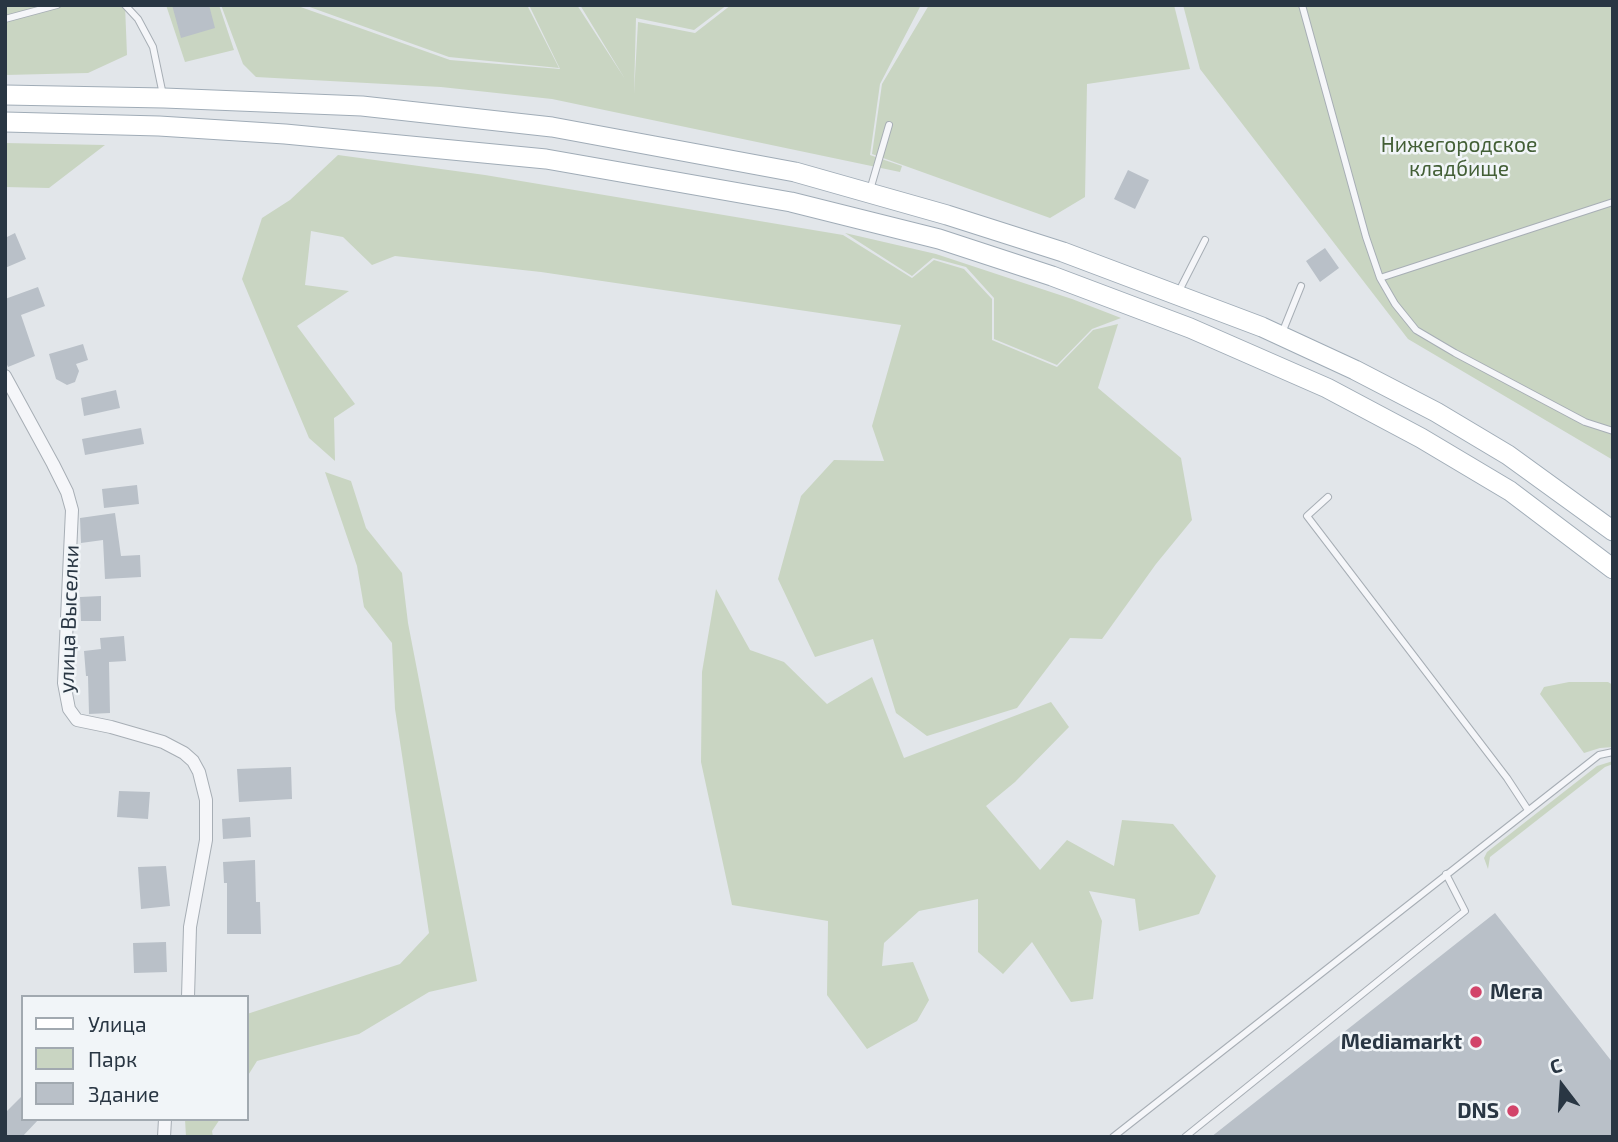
<!DOCTYPE html>
<meta charset="utf-8">
<style>
body{margin:0}
#map{position:relative;width:1618px;height:1142px;overflow:hidden;background:#e2e6ea;font-family:"Exo 2",sans-serif}
canvas{display:block}
.frame{position:absolute;inset:0;border:7px solid #293643;pointer-events:none}
.legend{position:absolute;left:21px;top:995px;width:228px;height:126px;box-sizing:border-box;background:#f1f5f8;border:2px solid #a1a9b0;margin:0;padding:9px 12px;list-style:none;font-size:21px;color:#293643}
.legend li{display:flex;align-items:center;gap:14px;height:35px}
.legend b{width:35px;border:2px solid #a1a9b0}
.north{position:absolute;left:1527px;top:1051px;width:70px;height:70px;-webkit-text-stroke:5px #f1f5f8;paint-order:stroke;rotate:343deg;font-size:19px;font-weight:700;line-height:28px;text-align:center;color:#293643}
.north::after{content:'';display:block;margin:auto;width:24px;height:32px;background:#293643;clip-path:polygon(50% 0,100% 100%,50% 72%,0 100%)}
</style>
<div id="map">
<canvas width="1618" height="1142"></canvas>
<div class="frame"></div>
<ul class="legend">
<li><b style="height:9px;background:#fff"></b>Улица</li>
<li><b style="height:19px;background:#c9d5c2"></b>Парк</li>
<li><b style="height:19px;background:#b9c0c8"></b>Здание</li>
</ul>
<div class="north">С</div>
</div>
<script>
const c = document.querySelector('canvas').getContext('2d');
c.lineJoin = 'round';
function fillPath(path, color) {
  c.fillStyle = color;
  c.fill(path, 'evenodd');
}
function shape(rows) {
  const path = new Path2D();
  for (const r of rows) {
    path.moveTo(r[0], r[1]);
    for (let i = 2; i < r.length; i += 2) path.lineTo(r[i], r[i + 1]);
  }
  return path;
}
function strokePath(path, color, width, dash) {
  c.strokeStyle = color;
  c.lineWidth = width;
  c.lineCap = dash ? 'butt' : 'round';
  c.setLineDash(dash || []);
  c.stroke(path);
}
function label(font, color, halo, rows, align = 'center') {
  c.font = font + ' "Exo 2",sans-serif';
  c.lineWidth = 5;
  c.setLineDash([]);
  c.textBaseline = 'middle';
  c.strokeStyle = halo;
  c.fillStyle = color;
  for (const [text, x, y, turn = 0] of rows) {
    c.save();
    c.translate(x, y);
    c.rotate((+turn || 0) * Math.PI / 180);
    c.textAlign = isNaN(turn) ? turn : align;
    if (halo) c.strokeText(text, 0, 0);
    c.fillText(text, 0, 0);
    c.restore();
  }
}
const green = shape([
 [5,5,125,5,127,55,88,73,5,75],
 [166,5,219,5,234,50,185,62],
 [221,5,295,5,450,60,560,69,529,5,577,5,625,79,580,5,727,5,694,30,636,18,634,94,638,22,695,33,731,5,921,5,880,84,870,155,902,166,900,172,552,99,441,87,256,77,243,64],
 [304,5,527,5,559,68,449,57],
 [929,5,1174,5,1190,69,1087,84,1085,197,1050,218,872,154,882,84],
 [1183,5,1613,5,1613,460,1408,339,1200,69],
 [5,143,105,145,49,188,5,187],
 [338,155,485,175,843,235,912,278,934,260,964,269,992,299,992,340,1057,367,1093,330,1118,324,1098,388,1181,458,1192,520,1156,564,1102,639,1070,638,1017,708,927,736,896,713,873,639,815,657,778,579,801,496,834,460,884,461,872,426,901,325,541,272,395,256,372,265,343,237,311,231,305,285,349,291,297,326,355,404,334,418,335,461,309,438,242,279,262,218,290,200],
 [845,233,936,254,1072,299,1121,318,1092,329,1057,365,994,339,994,298,966,267,933,258,912,276],
 [325,472,351,481,366,528,402,573,408,623,477,981,429,992,359,1034,257,1061,247,1077,247,1014,400,964,429,933,395,709,392,643,364,607,357,566],
 [716,589,750,650,784,662,827,704,872,677,904,758,1051,702,1069,727,1015,782,986,806,1040,870,1067,840,1114,866,1122,820,1173,824,1216,876,1199,914,1139,931,1135,899,1089,891,1102,921,1093,999,1071,1002,1032,942,1003,974,978,952,978,899,919,911,884,943,882,966,913,962,929,1000,917,1021,867,1049,827,995,828,921,732,905,701,762,702,672],
 [1569,682,1608,682,1613,685,1613,747,1600,748,1584,753,1540,694,1544,687],
 [1613,761,1613,764,1605,767,1490,857,1488,869,1484,858,1487,852,1597,766],
 [185,1119,220,1119,212,1131,213,1137,186,1137]
]);
const building = shape([
 [172,5,209,5,215,28,181,38],
 [1128,170,1149,180,1135,209,1114,199],
 [15,233,26,259,5,268,5,238],
 [1325,248,1339,268,1320,282,1306,261],
 [38,287,45,306,21,315,35,356,8,367,5,360,5,299],
 [83,344,88,360,76,364,79,371,75,382,67,385,56,379,49,354],
 [116,390,120,408,84,416,81,398],
 [141,428,144,444,85,455,82,439],
 [137,485,139,504,104,508,102,489],
 [115,513,121,556,140,555,141,577,105,579,103,540,81,543,80,518],
 [101,596,101,621,81,621,80,597],
 [124,636,126,661,109,662,110,713,89,714,88,676,86,676,84,651,101,649,100,638],
 [291,767,292,799,239,802,237,769],
 [119,791,150,792,148,819,117,817],
 [250,817,251,837,223,839,222,819],
 [255,860,256,902,260,902,261,934,227,934,227,883,224,883,223,862],
 [166,866,170,906,141,909,138,867],
 [1495,913,1613,1063,1613,1137,1211,1137],
 [166,942,167,972,134,973,133,943],
 [23,1095,23,1119,39,1119,22,1137,5,1137,5,1113]
]);
const lane = shape([
 [125,5,138,19,153,47,163,95],
 [1302,5,1366,237,1380,278,1395,304,1416,330,1455,353,1585,422,1613,431],
 [5,19,57,5],
 [870,190,889,125],
 [1380,278,1613,202],
 [1179,291,1205,240],
 [1282,333,1301,286],
 [1328,497,1307,516,1507,778,1528,810],
 [1113,1137,1599,755,1613,752],
 [1185,1137,1465,911,1446,874]
]);
const street = shape([
 [5,376,53,464,67,492,72,510,64,683,69,709,77,720,111,727,163,742,184,753,193,761,199,772,206,800,206,840,190,927,188,997],
 [164,1137,165,1119]
]);
const primary = shape([
 [5,95,164,98,362,106,552,127,795,172,947,215,1063,252,1262,327,1355,370,1436,412,1508,455,1613,531],
 [5,122,159,126,285,134,546,159,791,202,939,239,1052,276,1190,328,1327,388,1421,438,1510,491,1613,569]
]);
const markers = [
 [1476,992,7,"#d2446a"],
 [1476,1042,7,"#d2446a"],
 [1513,1111,7,"#d2446a"]
];
const parkNames = [
 ["Нижегородское",1459,145],
 ["кладбище",1459,169]
];
const streetNames = [
 ["улица Выселки",69,619,-88]
];
const poiNames = [
 ["Мега",1490,992,"left"],
 ["Mediamarkt",1462,1042],
 ["DNS",1499,1111]
];
fillPath(green, '#c9d5c2');
fillPath(building, '#b9c0c8');
strokePath(lane, '#a7aeb5', 8);
strokePath(street, '#a7aeb5', 14);
strokePath(primary, '#a0acb7', 21);
strokePath(lane, '#f5f6f9', 6);
strokePath(street, '#f5f6f9', 12);
strokePath(primary, '#fff', 19);
for (const [x, y, r, color] of markers) {
  const dot = new Path2D();
  dot.arc(x, y, r, 0, 2 * Math.PI);
  c.fillStyle = color;
  c.fill(dot);
  strokePath(dot, '#f1f5f8', 2.5);
}
label('21px', '#435f36', '#f1f5f8', parkNames);
label('21px', '#293643', '#f1f5f8', streetNames);
label('bold 21px', '#293643', '#f1f5f8', poiNames, 'right');
</script>
